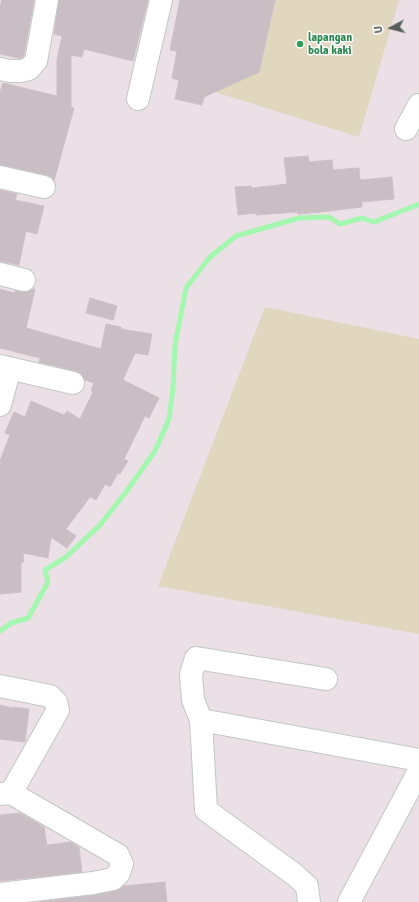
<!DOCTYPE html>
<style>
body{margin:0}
#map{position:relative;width:419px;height:902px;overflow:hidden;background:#eae0e5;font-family:Signika,sans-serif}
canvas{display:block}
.north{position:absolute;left:371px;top:8px;width:40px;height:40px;-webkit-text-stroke:3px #fff;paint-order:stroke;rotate:263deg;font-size:11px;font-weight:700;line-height:16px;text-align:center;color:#59605a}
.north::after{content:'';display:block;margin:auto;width:14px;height:18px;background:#59605a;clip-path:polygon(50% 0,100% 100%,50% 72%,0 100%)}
</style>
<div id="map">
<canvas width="419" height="902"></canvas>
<div class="north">U</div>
</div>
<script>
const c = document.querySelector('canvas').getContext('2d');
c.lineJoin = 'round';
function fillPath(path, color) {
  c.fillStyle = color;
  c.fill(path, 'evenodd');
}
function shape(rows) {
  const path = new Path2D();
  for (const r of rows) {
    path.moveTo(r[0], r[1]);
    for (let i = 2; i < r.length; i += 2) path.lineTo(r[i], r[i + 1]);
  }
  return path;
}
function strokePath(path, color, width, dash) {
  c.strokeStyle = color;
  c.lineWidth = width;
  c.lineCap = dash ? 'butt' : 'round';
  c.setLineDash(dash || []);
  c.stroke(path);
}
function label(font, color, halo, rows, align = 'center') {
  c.font = font + ' Signika,sans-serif';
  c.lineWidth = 3;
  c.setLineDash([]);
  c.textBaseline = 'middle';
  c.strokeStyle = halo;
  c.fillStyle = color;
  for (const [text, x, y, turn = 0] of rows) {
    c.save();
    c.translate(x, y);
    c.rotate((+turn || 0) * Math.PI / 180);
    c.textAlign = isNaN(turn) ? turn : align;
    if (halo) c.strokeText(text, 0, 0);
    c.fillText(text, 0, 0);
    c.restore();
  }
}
const green = shape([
 [227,0,399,0,359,137,202,88],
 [265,307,419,339,419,634,158,586]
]);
const stream = shape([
 [0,631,11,623,28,618,48,582,45,570,66,557,100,525,126,492,155,451,169,419,173,388,175,345,186,288,210,257,236,236,299,218,329,217,340,224,362,218,374,222,419,204]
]);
const building = shape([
 [2,0,34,0,24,55,22,58,19,58,0,54,0,7,2,0],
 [59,0,148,0,133,61,84,49,82,57,71,55,71,107,74,108,54,181,52,178,47,175,0,165,0,92,3,83,57,96,57,59,62,36,54,34,59,0],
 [180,0,275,0,259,72,204,97,202,105,175,99,179,80,172,78,177,51,170,50,180,0],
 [308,156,309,162,332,160,333,170,359,168,360,180,392,177,394,199,362,202,362,207,321,212,298,214,297,212,256,215,256,213,238,215,235,187,251,186,252,188,287,184,284,158,308,156],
 [0,190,17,194,15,200,44,206,37,234,26,231,19,265,0,261,0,190],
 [0,289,14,293,15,291,27,292,33,289,35,289,26,328,101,349,106,324,121,327,121,329,152,334,148,355,135,353,123,380,159,398,149,418,145,416,124,459,128,461,120,474,118,473,110,487,105,484,96,500,90,497,66,529,76,536,67,548,51,537,48,558,23,553,24,562,21,562,21,592,0,594,0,461,10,435,5,433,14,412,25,417,31,401,64,415,67,411,80,419,93,392,91,391,94,383,85,380,82,374,76,371,39,362,40,358,0,348,0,289],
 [90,298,117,306,113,320,86,313,90,298],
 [0,705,13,708,13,707,29,709,25,742,0,739,0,705],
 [20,813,44,827,47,845,71,842,79,847,82,872,0,881,0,815,20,813],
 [165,882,167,902,39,902,95,895,115,891,124,886,165,882]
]);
const minor = shape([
 [0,69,10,71,21,71,29,69,36,61,47,0],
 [138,99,161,0],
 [406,129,419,105],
 [0,177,44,187],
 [0,274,24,280],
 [0,366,73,383],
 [0,405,10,368],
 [326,679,196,658,191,674,193,700,201,720,419,760],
 [0,686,50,696,56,702,58,710,11,793],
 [201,720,206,810,295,875,307,886,309,902],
 [0,794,11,793,118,855,122,864,119,873,113,879,93,883,0,894],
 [349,902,419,771]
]);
const markers = [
 [300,44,4,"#2e9e5b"]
];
const leisureNames = [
 ["lapangan",308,38],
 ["bola kaki",308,51]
];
fillPath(green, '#e1d6be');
strokePath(stream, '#a3f7ae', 5);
fillPath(building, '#c8bec4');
strokePath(building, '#cebfc8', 1);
strokePath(minor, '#c2c8c4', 24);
strokePath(minor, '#fff', 22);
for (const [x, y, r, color] of markers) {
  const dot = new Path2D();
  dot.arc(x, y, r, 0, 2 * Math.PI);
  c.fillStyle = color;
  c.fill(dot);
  strokePath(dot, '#fff', 1.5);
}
label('bold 11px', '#27864d', '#fff', leisureNames, 'left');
</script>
